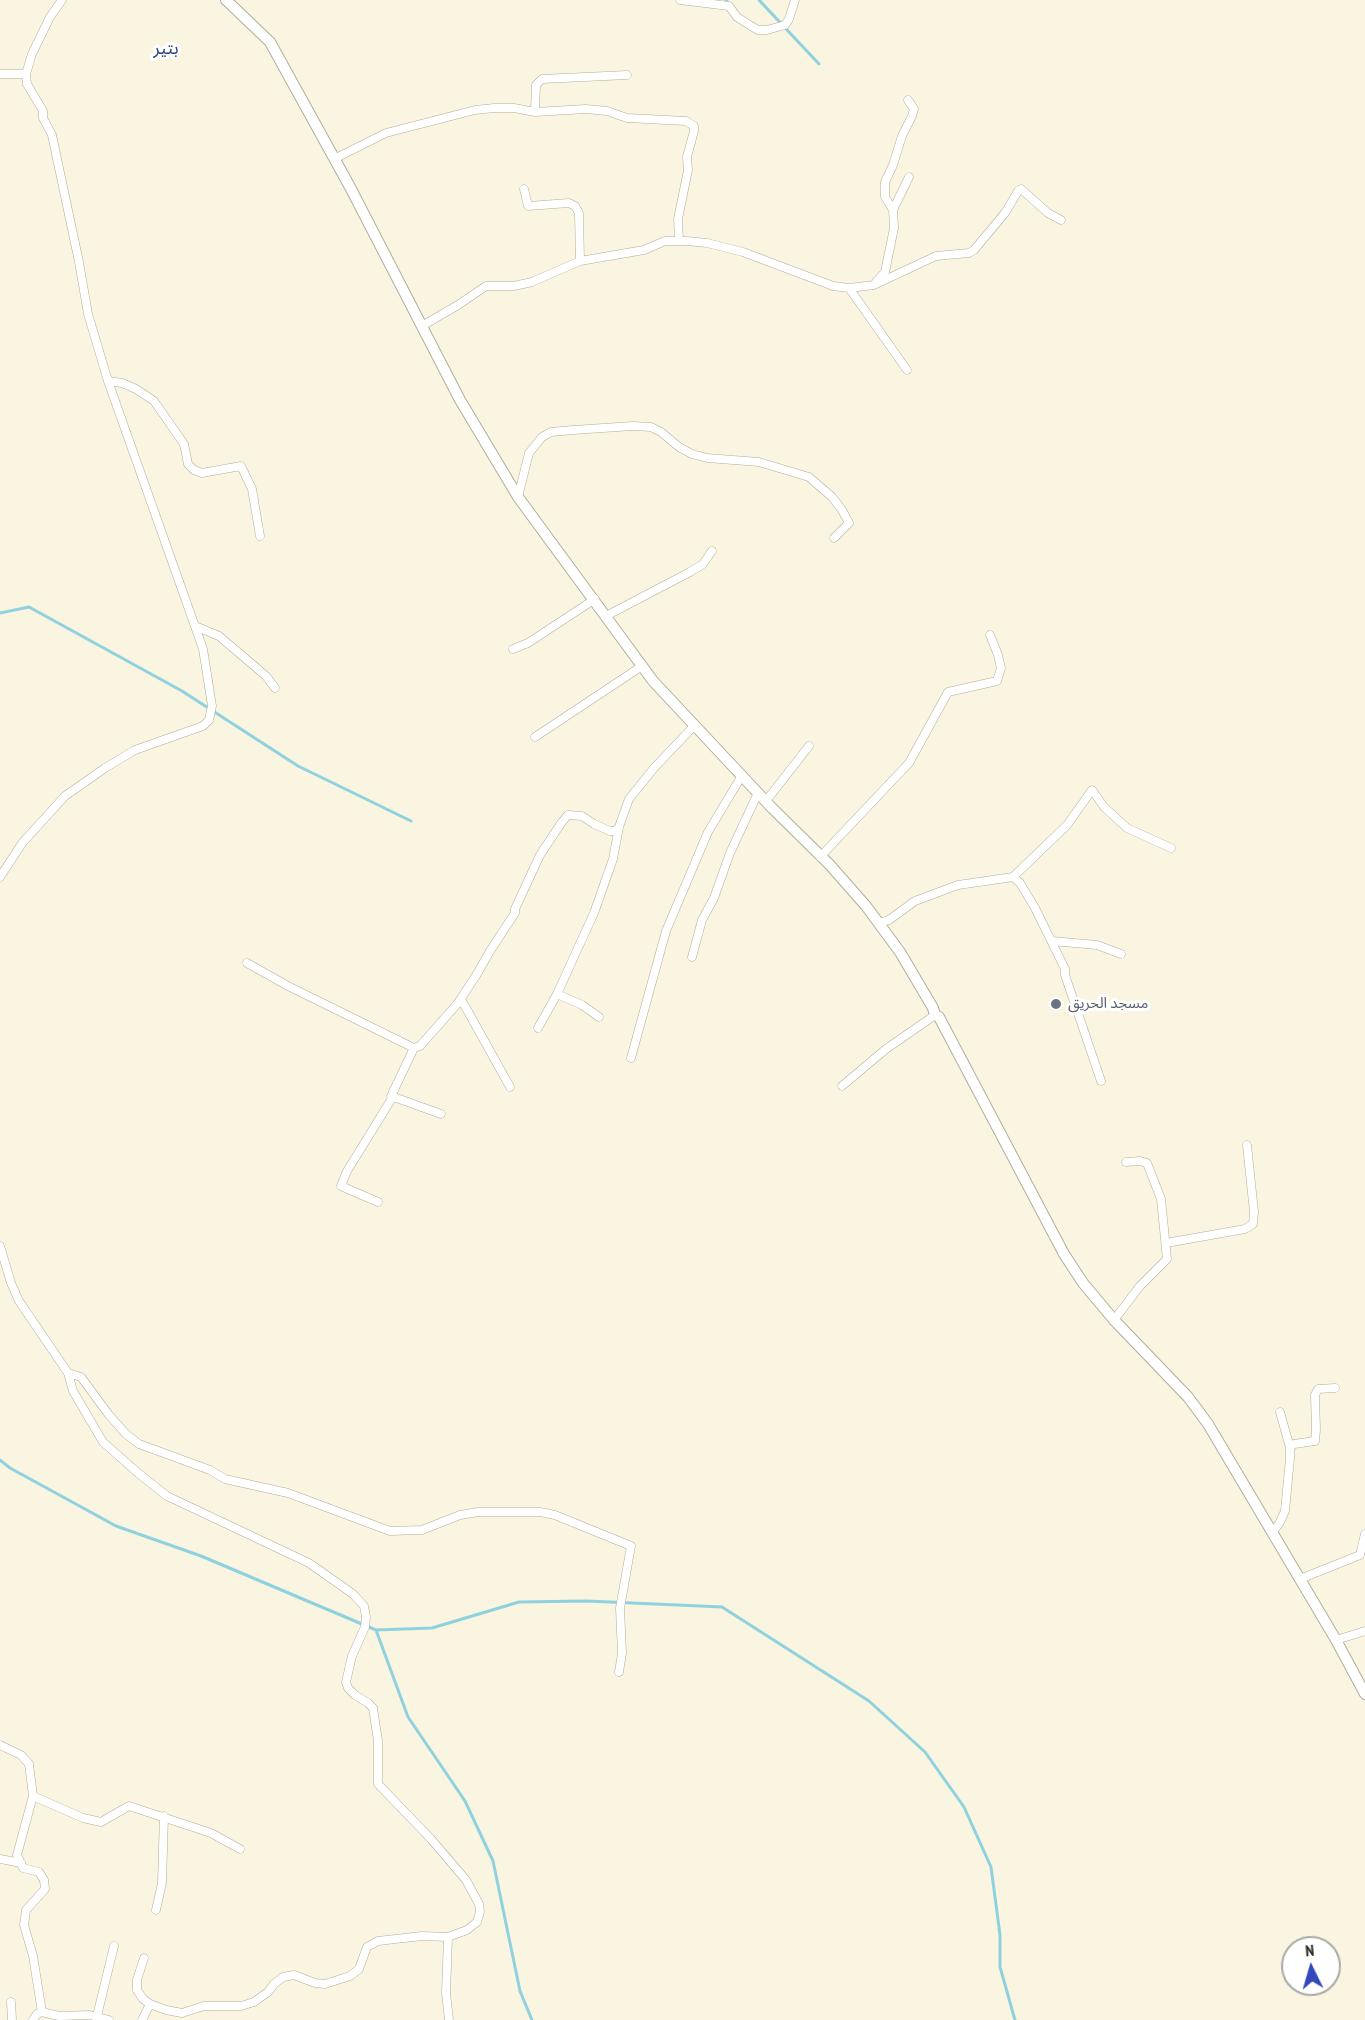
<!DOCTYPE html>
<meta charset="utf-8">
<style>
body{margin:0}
#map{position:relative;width:1365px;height:2020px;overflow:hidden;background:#f9f5e1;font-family:"PT Sans Narrow",sans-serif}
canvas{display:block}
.north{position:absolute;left:1281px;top:1936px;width:60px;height:60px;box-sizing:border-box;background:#fff;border:2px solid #a9a9a5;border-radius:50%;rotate:355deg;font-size:16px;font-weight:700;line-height:24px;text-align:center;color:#28271f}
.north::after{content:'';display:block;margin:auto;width:21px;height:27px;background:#3349bb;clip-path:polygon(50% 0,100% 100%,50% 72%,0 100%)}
</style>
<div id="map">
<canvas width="1365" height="2020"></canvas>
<div class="north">N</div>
</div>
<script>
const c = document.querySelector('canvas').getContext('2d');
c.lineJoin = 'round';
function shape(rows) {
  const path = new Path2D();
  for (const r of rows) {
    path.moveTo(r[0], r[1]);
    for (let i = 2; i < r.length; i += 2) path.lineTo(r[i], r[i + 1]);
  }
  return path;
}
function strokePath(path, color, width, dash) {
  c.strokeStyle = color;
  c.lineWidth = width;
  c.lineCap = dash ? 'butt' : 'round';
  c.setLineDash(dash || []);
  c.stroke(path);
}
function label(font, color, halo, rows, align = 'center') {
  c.font = font + ' "PT Sans Narrow","Noto Sans Arabic",sans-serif';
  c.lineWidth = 6;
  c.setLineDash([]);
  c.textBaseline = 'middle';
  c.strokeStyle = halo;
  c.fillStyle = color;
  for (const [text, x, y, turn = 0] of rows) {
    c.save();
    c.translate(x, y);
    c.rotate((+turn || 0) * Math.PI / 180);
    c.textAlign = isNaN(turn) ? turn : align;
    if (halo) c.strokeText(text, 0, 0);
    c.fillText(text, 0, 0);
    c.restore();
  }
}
const stream = shape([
 [726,0,727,0],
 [759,0,819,64],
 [0,613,29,607,182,691,298,766,411,821],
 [0,1460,10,1468,116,1526,201,1556,376,1630,432,1628,519,1602,587,1601,722,1607,869,1701,925,1752,964,1807,991,1867,1000,1935,1000,1967,1015,2020],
 [376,1630,408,1717,465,1801,493,1861,520,1991,532,2020]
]);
const street = shape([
 [680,0,729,6,737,17,751,26,758,30,767,30,785,25,789,19,795,0],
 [0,74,26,74],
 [535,112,536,85,542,79,627,75],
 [334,159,386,133,475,110,494,108,514,108,535,112,586,109,607,111,627,118,686,121,694,126,694,131,687,157,688,170,678,219,679,241],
 [524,189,528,206,569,203,575,206,579,213,580,261],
 [1021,189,1048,213,1061,220],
 [893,210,909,177],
 [876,282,885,272,894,228,893,210,885,197,885,182,893,165,902,136,912,116,914,109,908,100],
 [849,288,907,370],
 [422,326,458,305,486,286,514,286,532,282,580,261,644,250,665,241,687,241,707,243,743,252,833,286,849,288,874,285,936,256,969,253,974,250,1005,213,1018,191],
 [108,381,122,383,136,389,154,401,184,444,188,464,194,470,202,473,241,466,252,489,260,536],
 [518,497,529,453,542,437,551,432,573,430,633,426,651,427,661,432,679,447,692,454,707,458,759,462,809,477,832,497,842,510,849,523,834,538],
 [606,616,690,572,703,564,712,551],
 [195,626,219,636,266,676,275,688],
 [513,649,528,643,595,599],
 [535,737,642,666],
 [766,801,809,746],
 [820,857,909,763,948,692,997,681,1001,668,998,655,990,635],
 [0,877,23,842,65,796,105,768,135,750,203,726,209,720,212,706,203,649,108,381,88,314,79,262,52,135,43,118,43,111,27,84,26,74,32,54,50,17,62,0],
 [1013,877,1067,825,1092,790,1104,807,1127,828,1171,848],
 [879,923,889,920,915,901,958,885,1013,877,1020,883,1035,908,1065,969,1065,975,1101,1081],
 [1052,941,1097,945,1121,954],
 [692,957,702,920,714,898,730,853,758,793],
 [247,963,288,986,414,1048],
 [557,994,582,1005,599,1017],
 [461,999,510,1087],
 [538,1028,557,994,594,913,613,859,619,827,629,799,654,768,694,726],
 [631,1058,666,931,708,832,741,777],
 [842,1086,886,1049,935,1015],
 [391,1096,441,1114],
 [378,1202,341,1186,347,1171,391,1100,393,1092,414,1048,420,1046,458,1003,477,974,490,951,515,913,515,909,540,855,562,822,568,815,582,816,594,824,610,831,615,831,619,827],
 [1166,1243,1245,1229,1253,1224,1254,1212,1247,1145],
 [0,1246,11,1283,19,1301,68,1373,73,1391,103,1442,138,1473,167,1496,309,1563,353,1594,364,1606,366,1617,365,1627,352,1656,346,1682,348,1688,355,1695,368,1703,373,1708,378,1741,378,1784,431,1839,466,1880,479,1904,480,1912,477,1922,467,1930,448,1937,422,1936,378,1941,367,1947,359,1969,350,1976,325,1984,315,1983,294,1975,283,1977,274,1984,268,1992,254,2002,241,2006,204,2006,182,2013,166,2010,150,2004,143,1999,137,1990,137,1980,144,1958],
 [1114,1320,1140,1286,1167,1259,1161,1199,1147,1163,1140,1161,1126,1162],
 [68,1373,81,1377,109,1415,126,1434,139,1444,210,1470,225,1479,288,1493,390,1531,422,1530,460,1515,478,1512,540,1512,555,1515,631,1546,620,1608,622,1653,619,1672],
 [1290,1448,1294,1444,1315,1441,1316,1430,1315,1395,1318,1389,1335,1388],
 [1273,1531,1279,1524,1285,1511,1290,1458,1290,1448,1280,1412],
 [1300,1579,1360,1555,1365,1534],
 [1336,1640,1365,1631],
 [0,1745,21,1755,29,1764,33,1796,17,1855,23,1868,39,1872,44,1880,45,1889,26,1910,24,1925,33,1956,42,2012],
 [33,1796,83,1818,101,1822,129,1806,211,1833,240,1849],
 [0,1859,21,1863],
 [156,1910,162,1883,164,1816],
 [448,1937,446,1993,449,2020],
 [11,2002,12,2020],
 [42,2012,59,2016,90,2015,109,2020],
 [97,2016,114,1946],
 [33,2020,37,2014,42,2012],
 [142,2020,150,2004]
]);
const secondary = shape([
 [226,0,270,42,350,187,460,400,518,497,653,681,772,808,829,864,866,906,900,952,933,1008,935,1015,939,1017,1064,1254,1083,1283,1114,1320,1188,1397,1208,1424,1336,1640,1365,1694]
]);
const markers = [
 [1056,1004,6,"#6b7280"]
];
const worshipNames = [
 ["مسجد الحريق",1068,1004]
];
const quarterNames = [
 ["بتير",166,49]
];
strokePath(stream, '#90d1df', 3);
strokePath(street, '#b1ad9a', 9);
strokePath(secondary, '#b1ad9a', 12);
strokePath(street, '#fff', 8);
strokePath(secondary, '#fff', 10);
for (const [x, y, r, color] of markers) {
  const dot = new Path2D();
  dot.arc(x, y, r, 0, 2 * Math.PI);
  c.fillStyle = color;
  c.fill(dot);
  strokePath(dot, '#fff', 2);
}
label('15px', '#5b616d', '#fff', worshipNames, 'left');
label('18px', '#32437d', '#fff', quarterNames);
</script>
